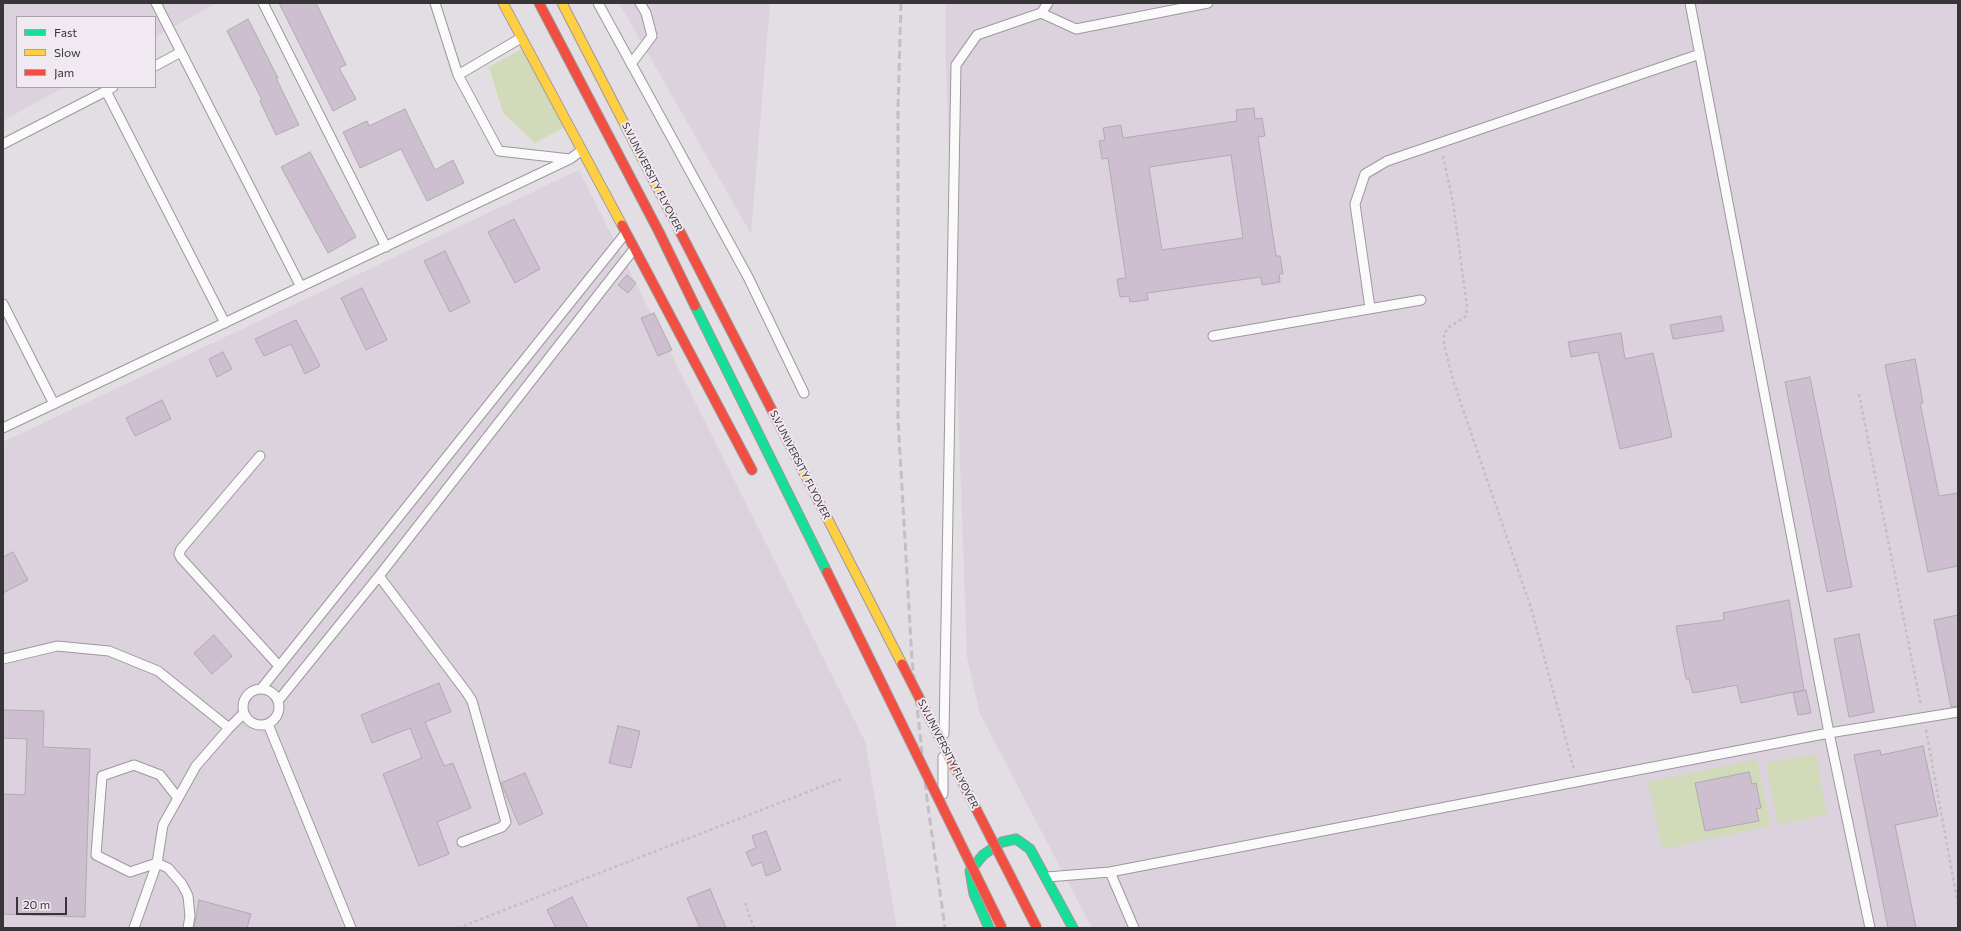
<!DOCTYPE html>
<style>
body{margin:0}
#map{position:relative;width:1961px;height:931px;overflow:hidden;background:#e3dee3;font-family:Commissioner,sans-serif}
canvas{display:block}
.frame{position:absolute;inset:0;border:4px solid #383538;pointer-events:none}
.legend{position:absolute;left:16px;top:16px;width:140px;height:72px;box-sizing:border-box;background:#f1e9f2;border:1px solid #a7a1a8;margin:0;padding:5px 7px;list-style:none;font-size:12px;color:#383538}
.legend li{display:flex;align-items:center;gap:8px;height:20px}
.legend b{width:20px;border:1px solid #a7a1a8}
.scale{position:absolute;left:16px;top:897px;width:51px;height:18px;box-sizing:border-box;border:2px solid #383538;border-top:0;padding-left:5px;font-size:12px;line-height:14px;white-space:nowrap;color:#383538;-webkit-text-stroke:3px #f1e9f2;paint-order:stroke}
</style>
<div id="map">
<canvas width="1961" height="931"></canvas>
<div class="frame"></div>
<ul class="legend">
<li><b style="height:5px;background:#16e098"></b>Fast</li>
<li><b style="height:5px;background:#ffcf43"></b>Slow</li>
<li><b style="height:5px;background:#f24e42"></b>Jam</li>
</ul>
<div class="scale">20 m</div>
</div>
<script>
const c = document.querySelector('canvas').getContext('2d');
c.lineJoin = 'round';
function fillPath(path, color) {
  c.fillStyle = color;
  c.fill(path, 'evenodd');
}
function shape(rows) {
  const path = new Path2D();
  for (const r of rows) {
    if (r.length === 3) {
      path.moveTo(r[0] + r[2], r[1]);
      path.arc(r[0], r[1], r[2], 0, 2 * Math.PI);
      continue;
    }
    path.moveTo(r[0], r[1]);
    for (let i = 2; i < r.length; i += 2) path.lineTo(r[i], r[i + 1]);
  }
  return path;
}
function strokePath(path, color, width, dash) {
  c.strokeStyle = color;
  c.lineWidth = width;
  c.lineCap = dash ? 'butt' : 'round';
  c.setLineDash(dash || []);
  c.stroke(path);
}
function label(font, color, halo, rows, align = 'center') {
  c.font = font + ' Commissioner,sans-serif';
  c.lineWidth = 4;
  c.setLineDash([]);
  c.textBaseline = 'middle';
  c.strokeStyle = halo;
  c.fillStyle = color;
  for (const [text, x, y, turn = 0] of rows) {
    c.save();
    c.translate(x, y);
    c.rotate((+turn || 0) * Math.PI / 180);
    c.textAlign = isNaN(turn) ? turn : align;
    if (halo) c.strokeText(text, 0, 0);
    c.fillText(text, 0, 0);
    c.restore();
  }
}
const built = shape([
 [3,3,217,3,155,37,155,17,17,17,17,87,64,87,3,121],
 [619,3,770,3,751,234],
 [946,3,1958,3,1958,928,1092,928,980,714,967,657,945,39],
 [579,170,865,741,897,928,3,928,3,442]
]);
const green = shape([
 [523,48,566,126,535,143,503,113,489,67],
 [1816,754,1827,815,1778,824,1766,763],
 [1757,759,1771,826,1662,849,1648,782]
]);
const building = shape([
 [279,3,316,3,346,65,339,68,356,99,333,111,279,3],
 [248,19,278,78,276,78,299,125,276,135,260,101,262,100,227,31,248,19],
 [1254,108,1255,119,1262,118,1265,136,1258,137,1276,256,1280,256,1283,274,1279,274,1280,282,1262,285,1261,277,1147,293,1148,300,1130,302,1129,296,1120,297,1117,279,1126,278,1108,158,1102,159,1099,141,1105,140,1103,128,1121,125,1123,138,1237,121,1236,110,1254,108],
 [1231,155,1243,238,1162,250,1149,167,1231,155],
 [405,109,435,170,453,160,464,183,427,201,401,149,360,168,343,132,367,121,369,126,405,109],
 [310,152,356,237,328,253,281,167,310,152],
 [514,219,540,269,515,283,488,232,514,219],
 [445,251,470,302,450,312,424,261,445,251],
 [627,275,636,283,628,293,618,285,627,275],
 [362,288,387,340,366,350,341,298,362,288],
 [654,313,672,350,658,356,641,318,654,313],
 [1721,316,1724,331,1673,339,1670,325,1721,316],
 [296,320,320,366,305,374,291,344,264,356,255,339,296,320],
 [1621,333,1625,359,1653,353,1672,437,1620,449,1598,352,1571,357,1568,342,1621,333],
 [223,352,232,369,217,377,209,359,223,352],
 [1915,359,1923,403,1920,403,1939,496,1958,493,1958,566,1928,572,1885,365,1915,359],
 [1810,377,1852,587,1827,592,1785,382,1810,377],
 [162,400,171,419,135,436,126,418,162,400],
 [13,552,28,580,3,593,3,557,13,552],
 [1789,600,1804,690,1741,703,1737,685,1693,693,1689,679,1686,679,1676,626,1724,620,1723,613,1789,600],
 [1958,615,1958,706,1951,707,1934,620,1958,615],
 [1859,634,1874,712,1849,717,1834,639,1859,634],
 [214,635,232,656,212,674,194,653,214,635],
 [439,683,451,712,425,722,444,766,453,763,471,808,437,822,449,854,419,866,383,774,422,758,410,728,372,743,361,715,439,683],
 [1806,690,1811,713,1798,715,1793,693,1806,690],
 [3,710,44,711,43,747,90,749,85,917,3,914,3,794,25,795,27,739,3,738,3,710],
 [618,726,640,731,631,768,609,763,618,726],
 [1923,746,1938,816,1895,825,1916,928,1888,928,1854,755,1880,750,1881,755,1923,746],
 [1749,772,1752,784,1756,783,1761,808,1756,809,1759,821,1705,831,1695,783,1749,772],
 [525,773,543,814,519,825,501,783,525,773],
 [766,831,781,870,766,876,762,862,752,866,746,852,756,848,752,836,766,831],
 [710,889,726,928,700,928,687,898,710,889],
 [572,897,588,928,556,928,547,910,572,897],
 [199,900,251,914,247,928,194,928,199,900]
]);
const path = shape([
 [1443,156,1453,202,1467,307,1466,316,1448,328,1444,334,1444,345,1453,380,1532,611,1574,770],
 [1859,394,1921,706],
 [1926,730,1958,905],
 [745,903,754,928],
 [458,928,841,779]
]);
const lane = shape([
 [263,3,386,247],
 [435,3,458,75],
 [598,3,748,277,804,393],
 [1041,13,1076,29,1208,3],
 [521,38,458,75,499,151,570,159],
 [181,52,301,287],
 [631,64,652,36,646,13,640,3],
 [155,66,181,52,156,3],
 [113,87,106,91,225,323],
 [3,144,106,91],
 [3,304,54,404],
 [1370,308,1355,204,1365,174,1387,161,1700,54],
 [1213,336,1421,300],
 [3,428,570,159,582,150],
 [260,456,181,549,179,554,181,558,279,666],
 [379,576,467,693,472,701,506,822,502,827,462,842],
 [3,659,57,646,109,651,158,671,229,728],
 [261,689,625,234],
 [261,707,18],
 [278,701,379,576,634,249],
 [268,724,351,928],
 [944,734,956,65,977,35,1041,13,1048,3],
 [943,794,943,757],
 [178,798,160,775,134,765,102,776,96,855,130,872,157,863,168,868,182,884,188,896,190,916,188,928],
 [1110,872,1134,928],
 [1047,877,1110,872,1829,733,1690,3],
 [134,928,157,863,163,825,196,766,229,728,244,713],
 [1870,928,1829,733,1958,712]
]);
const fast = shape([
 [695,306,827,572],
 [989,928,974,894,970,871,983,855,1002,842,1016,839,1030,849,1073,928]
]);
const slow = shape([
 [503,3,622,225],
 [562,3,674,220],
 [777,420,902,664]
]);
const jam = shape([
 [539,3,659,232,695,306],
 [674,220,777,420],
 [622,225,752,470],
 [827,572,884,688]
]);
const rail = shape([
 [901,3,898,108,898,419,912,660,927,799,945,928]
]);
const jamBridge = shape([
 [902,664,1037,928],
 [884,688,1002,928]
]);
const streetNames = [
 ["S.V.UNIVERSITY FLYOVER",652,177,63],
 ["S.V.UNIVERSITY FLYOVER",800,465,63],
 ["S.V.UNIVERSITY FLYOVER",948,754,63]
];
fillPath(built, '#dcd2dd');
fillPath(green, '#d1dbb9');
fillPath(building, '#cdbfcf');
strokePath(building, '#afabaf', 1);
strokePath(lane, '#9c989c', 11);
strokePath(fast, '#9c989c', 11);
strokePath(slow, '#9c989c', 11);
strokePath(jam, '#9c989c', 11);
strokePath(path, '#c1bfc1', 2.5, [3, 3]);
strokePath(lane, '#fbfafb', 9);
strokePath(fast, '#16e098', 9);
strokePath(slow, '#ffcf43', 9);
strokePath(jam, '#f24e42', 9);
strokePath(rail, '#c2c0c2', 3, [8, 4]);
strokePath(jamBridge, '#ab9f98', 11, []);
strokePath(jamBridge, '#f24e42', 9);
label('10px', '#383538', '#f1e9f2', streetNames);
</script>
